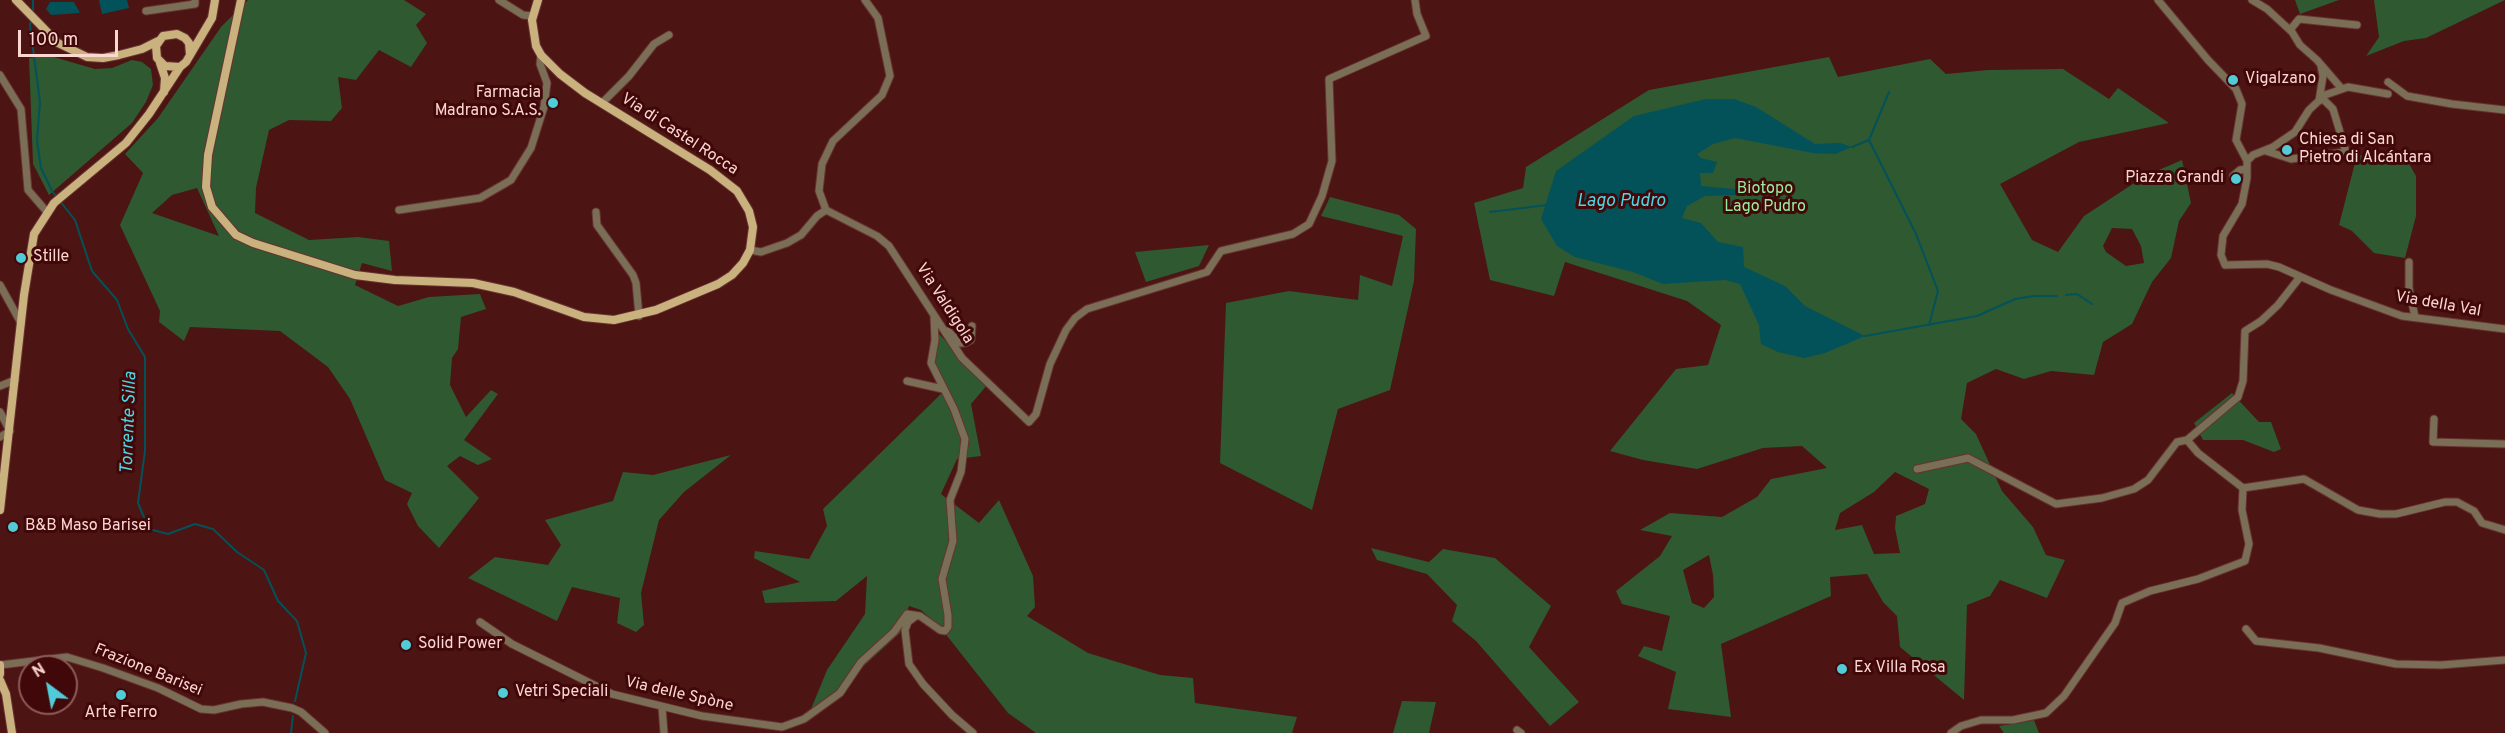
<!DOCTYPE html>
<meta charset="utf-8">
<style>
body{margin:0}
#map{position:relative;width:2505px;height:733px;overflow:hidden;background:#4c1412;font-family:Overpass,sans-serif}
canvas{display:block}
.north{position:absolute;left:18px;top:655px;width:60px;height:60px;box-sizing:border-box;background:#400809;border:2px solid #8b5a59;border-radius:50%;rotate:328deg;font-size:16px;font-weight:700;line-height:24px;text-align:center;color:#fcd6d2}
.north::after{content:'';display:block;margin:auto;width:21px;height:27px;background:#52cbd9;clip-path:polygon(50% 0,100% 100%,50% 72%,0 100%)}
.scale{position:absolute;left:18px;top:30px;width:100px;height:27px;box-sizing:border-box;border:3px solid #fcd6d2;border-top:0;padding-left:8px;font-size:18px;line-height:21px;white-space:nowrap;color:#fcd6d2;-webkit-text-stroke:4px #400809;paint-order:stroke}
</style>
<div id="map">
<canvas width="2505" height="733"></canvas>
<div class="north">N</div>
<div class="scale">100 m</div>
</div>
<script>
const c = document.querySelector('canvas').getContext('2d');
c.lineJoin = 'round';
function fillPath(path, color) {
  c.fillStyle = color;
  c.fill(path, 'evenodd');
}
function shape(rows) {
  const path = new Path2D();
  for (const r of rows) {
    path.moveTo(r[0], r[1]);
    for (let i = 2; i < r.length; i += 2) path.lineTo(r[i], r[i + 1]);
  }
  return path;
}
function strokePath(path, color, width, dash) {
  c.strokeStyle = color;
  c.lineWidth = width;
  c.lineCap = dash ? 'butt' : 'round';
  c.setLineDash(dash || []);
  c.stroke(path);
}
function label(font, color, halo, rows, align = 'center') {
  c.font = font + ' Overpass,sans-serif';
  c.lineWidth = 6;
  c.setLineDash([]);
  c.textBaseline = 'middle';
  c.strokeStyle = halo;
  c.fillStyle = color;
  for (const [text, x, y, turn = 0] of rows) {
    c.save();
    c.translate(x, y);
    c.rotate((+turn || 0) * Math.PI / 180);
    c.textAlign = isNaN(turn) ? turn : align;
    if (halo) c.strokeText(text, 0, 0);
    c.fillText(text, 0, 0);
    c.restore();
  }
}
const green = shape([
 [248,0,404,0,426,14,416,25,427,43,411,67,379,50,356,80,338,77,342,108,331,121,289,120,269,130,256,188,255,213,309,240,358,237,389,241,392,271,362,263,355,285,398,306,429,297,480,294,486,309,461,317,458,349,452,358,450,385,466,417,491,390,498,394,464,440,492,459,478,465,460,456,447,466,479,498,439,548,418,526,407,504,412,493,385,480,350,399,328,367,280,331,190,327,184,341,159,322,160,311,120,225,143,173,125,154,158,118,221,27],
 [197,188,219,236,152,213,172,195],
 [2295,0,2339,0,2300,14],
 [2374,0,2505,0,2426,38,2404,41,2366,56,2379,37],
 [47,55,95,69,112,68,132,60,142,62,151,69,153,85,146,102,132,123,49,195,33,164,29,58],
 [1829,57,1838,77,1930,59,1946,74,1988,70,2063,69,2109,99,2118,88,2169,123,2079,142,2000,184,2032,240,2058,252,2084,216,2145,176,2182,160,2191,203,2179,221,2171,258,2152,282,2132,324,2103,342,2094,375,2051,371,2024,379,1996,369,1967,383,1961,419,1976,434,2002,491,2033,527,2046,555,2065,560,2047,598,2000,580,1990,596,1967,605,1964,700,1900,647,1897,616,1883,602,1867,574,1830,577,1831,596,1721,644,1731,717,1668,709,1676,672,1638,656,1644,646,1662,651,1670,616,1622,604,1616,591,1660,556,1672,536,1640,530,1670,513,1722,517,1757,497,1771,479,1827,468,1802,446,1763,448,1697,469,1643,460,1610,451,1676,369,1708,365,1721,325,1687,301,1565,262,1554,296,1490,280,1474,203,1523,188,1526,167,1649,90],
 [2112,228,2132,229,2141,246,2144,263,2126,266,2106,252,2103,246],
 [1895,472,1929,489,1925,504,1896,516,1895,528,1900,553,1874,554,1862,525,1835,530,1840,513,1874,492],
 [1709,555,1713,575,1714,597,1704,608,1692,603,1683,570],
 [2357,155,2407,160,2416,176,2416,216,2405,258,2374,253,2352,231,2339,225],
 [1330,197,1399,215,1416,229,1414,281,1390,390,1338,409,1312,510,1220,463,1226,303,1289,291,1358,300,1360,275,1392,286,1403,236,1321,216],
 [1209,245,1199,266,1146,282,1135,252],
 [938,333,988,384,971,404,981,456,957,459,941,494,979,523,999,500,1033,576,1035,607,1027,616,1088,653,1160,675,1193,678,1195,703,1297,717,1292,733,1036,733,1008,713,940,627,921,610,909,606,900,633,833,694,811,709,827,670,865,614,867,576,836,601,765,603,762,591,800,582,754,558,755,551,809,559,827,526,823,509,946,389,933,363],
 [2232,393,2259,422,2271,422,2281,449,2274,452,2243,440,2203,440,2194,423],
 [731,455,684,492,659,520,641,593,644,625,636,632,617,623,620,598,572,587,557,621,468,578,495,557,548,565,561,545,545,520,613,501,623,472,653,475],
 [1371,548,1429,562,1443,549,1495,558,1551,606,1529,647,1579,702,1550,726,1476,641,1452,621,1457,605,1427,574,1377,560],
 [1402,701,1436,702,1429,733,1393,733],
 [2034,720,2039,733,2004,733,1999,726]
]);
const water = shape([
 [99,0,127,0,129,8,102,14],
 [50,2,74,2,80,13,51,15,46,9],
 [1706,99,1734,99,1756,107,1815,144,1840,143,1852,147,1835,154,1813,153,1735,138,1713,144,1697,154,1701,158,1717,162,1713,173,1700,173,1701,186,1734,189,1739,195,1705,196,1687,206,1682,218,1701,223,1718,242,1743,247,1744,267,1785,286,1805,306,1865,336,1825,353,1804,358,1778,352,1761,344,1759,325,1740,284,1725,280,1663,284,1633,272,1575,257,1557,246,1541,219,1556,171,1634,116]
]);
const stream = shape([
 [33,15,33,0],
 [31,20,30,26,40,102,37,141,41,168,52,191,75,220,92,271,117,300,128,329,145,357,145,451,138,503,149,529,168,534,195,524,213,529,237,552,264,570,278,601,297,621,306,653,295,701],
 [1869,140,1916,234,1938,291,1929,325],
 [1852,147,1869,140,1889,92],
 [1490,212,1547,205],
 [2066,295,2077,294,2092,304],
 [1865,336,1977,316,2015,299,2034,296,2057,296],
 [291,733,293,716]
]);
const minor = shape([
 [499,0,523,15,533,16],
 [2158,0,2208,60,2236,89,2242,104,2236,140,2247,161,2247,178,2242,204,2223,236,2221,255,2225,265,2267,264,2279,267,2331,290,2402,316,2505,329],
 [2252,0,2267,9,2292,32,2300,45,2317,60,2342,89],
 [146,11,195,4,195,0],
 [2290,30,2299,19,2357,25],
 [0,75,21,109,28,190,47,212],
 [2388,82,2407,96,2452,104,2505,110],
 [2319,101,2323,76,2321,66],
 [602,103,629,76,654,44,669,35],
 [2266,151,2291,159,2346,152,2333,109,2323,99],
 [2247,161,2253,155,2273,147,2295,132,2309,110,2325,95,2348,87,2388,94],
 [2233,176,2240,170,2246,169],
 [399,210,480,198,511,180,531,148,544,107,547,83,540,64,541,55],
 [826,210,877,236,889,246,962,358,1029,422,1036,414,1050,364,1066,330,1075,318,1087,309,1207,272,1221,251,1293,234,1309,224,1322,196,1332,161,1329,79,1426,36,1417,14,1415,0],
 [826,210,819,191,822,164,833,141,882,95,890,76,878,18,865,0],
 [596,212,597,225,633,275,636,283,639,316],
 [750,250,761,252,787,243,801,235,817,216,826,210],
 [2409,262,2409,288,2415,317],
 [0,285,21,323],
 [948,331,960,343,965,343,971,340,972,326],
 [907,381,943,389],
 [0,386,15,380],
 [0,412,10,431,0,437],
 [2434,419,2433,442,2505,444],
 [2187,440,2198,453,2243,488],
 [1917,469,1968,458,2056,504,2102,498,2134,489,2148,480,2177,442,2187,440,2238,397,2243,381,2245,331,2261,321,2278,305,2300,277],
 [2243,488,2304,479,2358,510,2380,514,2396,514,2445,502,2457,502,2474,511,2482,523,2505,530],
 [916,616,908,622,905,630,909,664,923,684,952,715,973,733],
 [480,622,512,644,612,694,702,716,782,727,804,719,840,693,861,662,894,632,907,614,920,616,940,630,945,631,948,627,948,615,942,579,953,541,950,500,961,472,965,439,954,409,931,363,935,340,934,316],
 [2246,629,2256,641,2319,648,2396,664,2441,665,2505,660],
 [0,665,67,657,103,668,158,688,201,709,214,710,241,704,263,702,292,708,301,712,325,733],
 [662,707,664,733],
 [1517,730,1521,733],
 [1951,733,1961,726,1981,720,2013,720,2046,713,2064,696,2115,623,2122,603,2150,591,2198,579,2245,561,2249,544,2242,510,2243,488]
]);
const major = shape([
 [16,0,58,43,87,57,103,58,119,55,142,49,158,41],
 [241,0,208,155,206,187,212,207,236,235,253,243,355,275,395,280,473,283,514,292,584,317,614,320,656,310,718,284,732,275,743,263,750,250,753,227,749,211,737,191,710,170,585,93,560,74,541,55,536,46,532,20,538,0],
 [190,55,189,43,185,38,177,34,163,36,156,46,157,58,165,66,180,67,186,62,212,18,215,0],
 [160,63,165,78,164,92],
 [0,510,24,295,34,234,54,203,126,143,149,114,180,67],
 [0,665,0,674],
 [0,680,6,694,12,733]
]);
const markers = [
 [2233,80,6,"#52cbd9"],
 [553,103,6,"#52cbd9"],
 [2287,150,6,"#52cbd9"],
 [2236,179,6,"#52cbd9"],
 [21,258,6,"#52cbd9"],
 [13,527,6,"#52cbd9"],
 [406,645,6,"#52cbd9"],
 [1842,669,6,"#52cbd9"],
 [503,693,6,"#52cbd9"],
 [121,695,6,"#52cbd9"]
];
const poiNames = [
 ["Vigalzano",2245,80],
 ["Farmacia",541,94,"right"],
 ["Madrano S.A.S.",541,112,"right"],
 ["Chiesa di San",2299,141],
 ["Pietro di Alcántara",2299,159],
 ["Piazza Grandi",2224,179,"right"],
 ["Stille",33,258],
 ["B&B Maso Barisei",25,527],
 ["Solid Power",418,645],
 ["Ex Villa Rosa",1854,669],
 ["Vetri Speciali",515,693],
 ["Arte Ferro",121,714,"center"]
];
const streetNames = [
 ["Via di Castel Rocca",679,135,33],
 ["Via Valdigola",944,304,57],
 ["Via della Val",2438,305,10],
 ["Frazione Barisei",148,671,22],
 ["Via delle Spòne",679,695,13]
];
const parkNames = [
 ["Biotopo",1765,190],
 ["Lago Pudro",1765,208]
];
const waterNames = [
 ["Lago Pudro",1621,202],
 ["Torrente Silla",130,423,-88]
];
fillPath(green, '#2e5931');
fillPath(water, '#03525a');
strokePath(stream, '#03525a', 2);
strokePath(minor, '#683331', 9);
strokePath(major, '#683331', 10);
strokePath(minor, '#7a6e56', 7);
strokePath(major, '#cab27f', 8);
for (const [x, y, r, color] of markers) {
  const dot = new Path2D();
  dot.arc(x, y, r, 0, 2 * Math.PI);
  c.fillStyle = color;
  c.fill(dot);
  strokePath(dot, '#400809', 2);
}
label('16px', '#fcd6d2', '#400809', poiNames, 'left');
label('16px', '#fcd6d2', '#400809', streetNames);
label('16px', '#95ee9b', '#400809', parkNames);
label('italic 18px', '#52d5e3', '#400809', waterNames);
</script>
